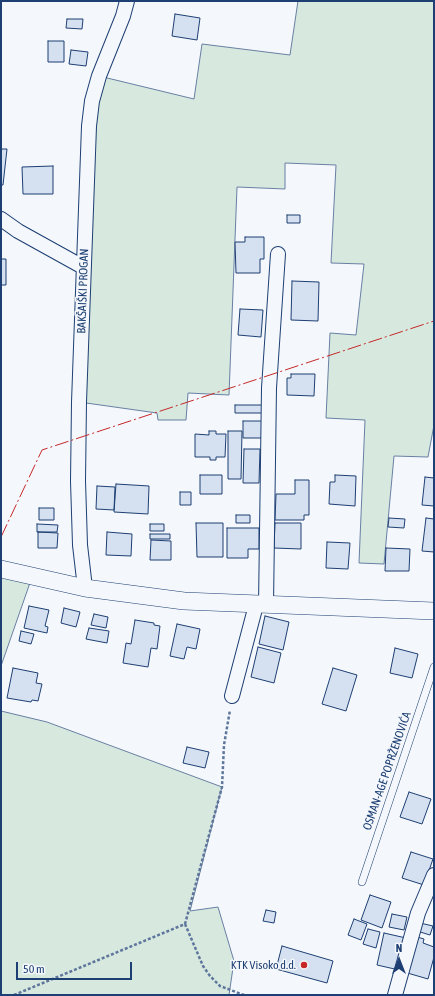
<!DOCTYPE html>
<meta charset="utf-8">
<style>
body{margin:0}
#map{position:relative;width:435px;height:996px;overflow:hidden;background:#f4f7fb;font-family:"Asap Condensed",sans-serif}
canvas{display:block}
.frame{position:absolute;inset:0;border:2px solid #1d3f73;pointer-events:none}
.north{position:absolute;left:379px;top:940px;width:40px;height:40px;-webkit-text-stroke:3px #f4f7fb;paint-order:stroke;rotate:0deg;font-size:11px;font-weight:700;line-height:16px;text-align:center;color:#1d3f73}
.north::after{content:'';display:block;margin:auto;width:14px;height:18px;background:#1d3f73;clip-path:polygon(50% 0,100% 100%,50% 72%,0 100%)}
.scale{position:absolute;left:16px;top:962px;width:116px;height:18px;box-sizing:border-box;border:2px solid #1d3f73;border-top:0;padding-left:5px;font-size:12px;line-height:14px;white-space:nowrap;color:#1d3f73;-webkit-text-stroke:3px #f4f7fb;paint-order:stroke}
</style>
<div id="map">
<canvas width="435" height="996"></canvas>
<div class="frame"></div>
<div class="north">N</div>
<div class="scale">50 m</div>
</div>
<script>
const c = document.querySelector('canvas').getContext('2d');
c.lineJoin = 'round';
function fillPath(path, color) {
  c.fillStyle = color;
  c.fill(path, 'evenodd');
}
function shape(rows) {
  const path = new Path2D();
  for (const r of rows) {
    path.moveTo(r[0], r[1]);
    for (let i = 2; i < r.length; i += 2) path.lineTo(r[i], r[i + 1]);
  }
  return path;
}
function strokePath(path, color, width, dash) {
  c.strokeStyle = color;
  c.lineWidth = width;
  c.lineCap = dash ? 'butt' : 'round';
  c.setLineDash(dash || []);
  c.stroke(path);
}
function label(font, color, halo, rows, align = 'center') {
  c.font = font + ' "Asap Condensed",sans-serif';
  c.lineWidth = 3;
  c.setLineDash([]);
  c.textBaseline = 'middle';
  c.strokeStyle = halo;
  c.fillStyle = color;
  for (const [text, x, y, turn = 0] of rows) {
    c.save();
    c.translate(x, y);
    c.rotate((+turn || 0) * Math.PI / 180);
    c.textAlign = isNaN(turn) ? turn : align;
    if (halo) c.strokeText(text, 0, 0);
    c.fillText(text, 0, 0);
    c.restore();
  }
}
const green = shape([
 [298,1,434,1,434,425,428,457,394,456,384,564,359,563,365,420,326,418,330,333,356,335,364,264,331,263,336,165,285,163,285,189,237,187,229,395,188,393,186,420,158,420,157,413,79,402,99,76,194,99,202,44,290,55,298,1],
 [1,569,32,577,1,666,1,569],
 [1,711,47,722,222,787,190,911,218,907,234,961,229,995,1,995,1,711]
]);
const building = shape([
 [175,14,200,18,197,40,172,36,175,14],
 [67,19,83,19,82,29,66,28,67,19],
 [48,41,64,41,64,62,48,62,48,41],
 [71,50,88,52,86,66,69,64,71,50],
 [1,149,7,149,3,185,1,185,1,149],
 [53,166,53,194,23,194,22,167,53,166],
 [287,215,300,215,300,223,287,223,287,215],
 [245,237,264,237,264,259,260,259,260,273,236,273,235,242,245,242,245,237],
 [1,259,6,259,6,285,1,285,1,259],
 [292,281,319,282,318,321,291,320,292,281],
 [240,309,263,310,261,337,238,335,240,309],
 [291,374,315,374,314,396,287,395,287,378,291,378,291,374],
 [235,405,265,405,265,413,235,413,235,405],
 [243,421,263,421,263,438,243,438,243,421],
 [209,431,216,431,216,434,226,434,225,457,216,457,216,460,210,460,210,457,195,457,195,434,209,435,209,431],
 [228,431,242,431,241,479,228,479,228,431],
 [244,449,260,449,259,483,243,483,244,449],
 [200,475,222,475,222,494,200,494,200,475],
 [335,475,356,476,355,506,329,504,330,482,335,482,335,475],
 [425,477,434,478,434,506,422,505,425,477],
 [295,480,309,480,309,515,304,515,304,520,275,520,276,494,295,494,295,480],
 [116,484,149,486,148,514,114,512,116,484],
 [97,486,115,487,114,510,96,509,97,486],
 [180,492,191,492,191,505,180,505,180,492],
 [39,508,54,508,54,520,39,520,39,508],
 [236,515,250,515,250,523,236,523,236,515],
 [389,518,405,519,404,528,388,527,389,518],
 [426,518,434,519,434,552,422,551,426,518],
 [196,523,223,523,223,557,197,557,196,523],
 [275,523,301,523,301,549,274,548,275,523],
 [37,524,58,525,57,532,37,532,37,524],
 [150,524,164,524,164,531,150,531,150,524],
 [227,528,259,528,259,549,248,549,248,558,227,558,227,528],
 [38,532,58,533,57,548,38,548,38,532],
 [107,532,132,534,131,556,106,555,107,532],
 [150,534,170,534,170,539,150,539,150,534],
 [151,540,171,541,171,560,150,560,151,540],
 [327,542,350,543,348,569,326,568,327,542],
 [386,548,410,549,409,571,385,571,386,548],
 [29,606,49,610,45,626,48,627,47,633,24,628,29,606],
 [64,608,80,612,76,627,61,623,64,608],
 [94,614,108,617,106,628,91,625,94,614],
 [265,616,289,622,283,650,259,644,265,616],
 [135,620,154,623,154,625,160,626,157,649,151,648,148,667,123,663,126,643,131,644,135,620],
 [177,624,200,629,196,649,187,647,184,659,170,656,177,624],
 [89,628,109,631,107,643,86,639,89,628],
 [21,631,34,634,31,644,19,641,21,631],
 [258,647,281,653,274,683,251,677,258,647],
 [395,648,418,654,412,678,390,673,395,648],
 [13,668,38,673,36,683,42,684,38,701,32,700,31,702,7,698,13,668],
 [333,668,357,675,346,711,322,704,333,668],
 [187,747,209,752,205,768,183,763,187,747],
 [409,792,431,799,422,824,400,817,409,792],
 [411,852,433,859,424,885,402,878,411,852],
 [370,895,391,902,382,928,361,920,370,895],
 [266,910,276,912,274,923,263,921,266,910],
 [392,914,407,917,404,930,389,927,392,914],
 [354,919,367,924,361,940,348,935,354,919],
 [420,923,433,926,430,935,417,931,420,923],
 [368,929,380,932,376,948,363,944,368,929],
 [384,933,406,938,399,970,377,965,384,933],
 [414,936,424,939,423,943,434,947,434,957,428,979,404,972,414,936],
 [282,946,333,961,327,983,276,969,282,946]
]);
const path = shape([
 [185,924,203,966,210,976,220,986,244,995],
 [14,995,185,924,222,787,224,745,230,710]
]);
const service = shape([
 [362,882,434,667]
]);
const minor = shape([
 [1,219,18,231,83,267],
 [85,588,80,545,78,481,79,402,89,126,92,101,99,76,123,16,127,1],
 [266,605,269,388,278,254],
 [232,696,256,605],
 [395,995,418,913,434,875]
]);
const tertiary = shape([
 [1,569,85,588,184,601,434,611]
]);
const power = shape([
 [1,537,42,450,434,321]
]);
const markers = [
 [304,965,4,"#c62828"]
];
const streetNames = [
 ["BAKŠAIŠKI PROGAN",83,291,-88],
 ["OSMAN-AGE POPRŽENOVIĆA",387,771,-71]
];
const poiNames = [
 ["KTK Visoko d.d.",296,965]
];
fillPath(green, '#d7e8df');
strokePath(green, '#687fa3', 1);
fillPath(building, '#d5e0f0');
strokePath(building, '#1d3f73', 1);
strokePath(service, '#1d3f73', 8);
strokePath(minor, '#1d3f73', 16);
strokePath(tertiary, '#1d3f73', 18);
strokePath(path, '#5e769c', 2.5, [3, 2]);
strokePath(service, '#f4f7fb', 7);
strokePath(minor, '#f4f7fb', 14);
strokePath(tertiary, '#f4f7fb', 17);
strokePath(power, '#c62828', 1, [14, 3, 2, 3]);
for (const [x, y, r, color] of markers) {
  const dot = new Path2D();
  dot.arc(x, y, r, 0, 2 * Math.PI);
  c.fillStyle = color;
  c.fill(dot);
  strokePath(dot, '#f4f7fb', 1.5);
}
label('12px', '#1d3f73', '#f4f7fb', streetNames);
label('12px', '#1d3f73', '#f4f7fb', poiNames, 'right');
</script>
